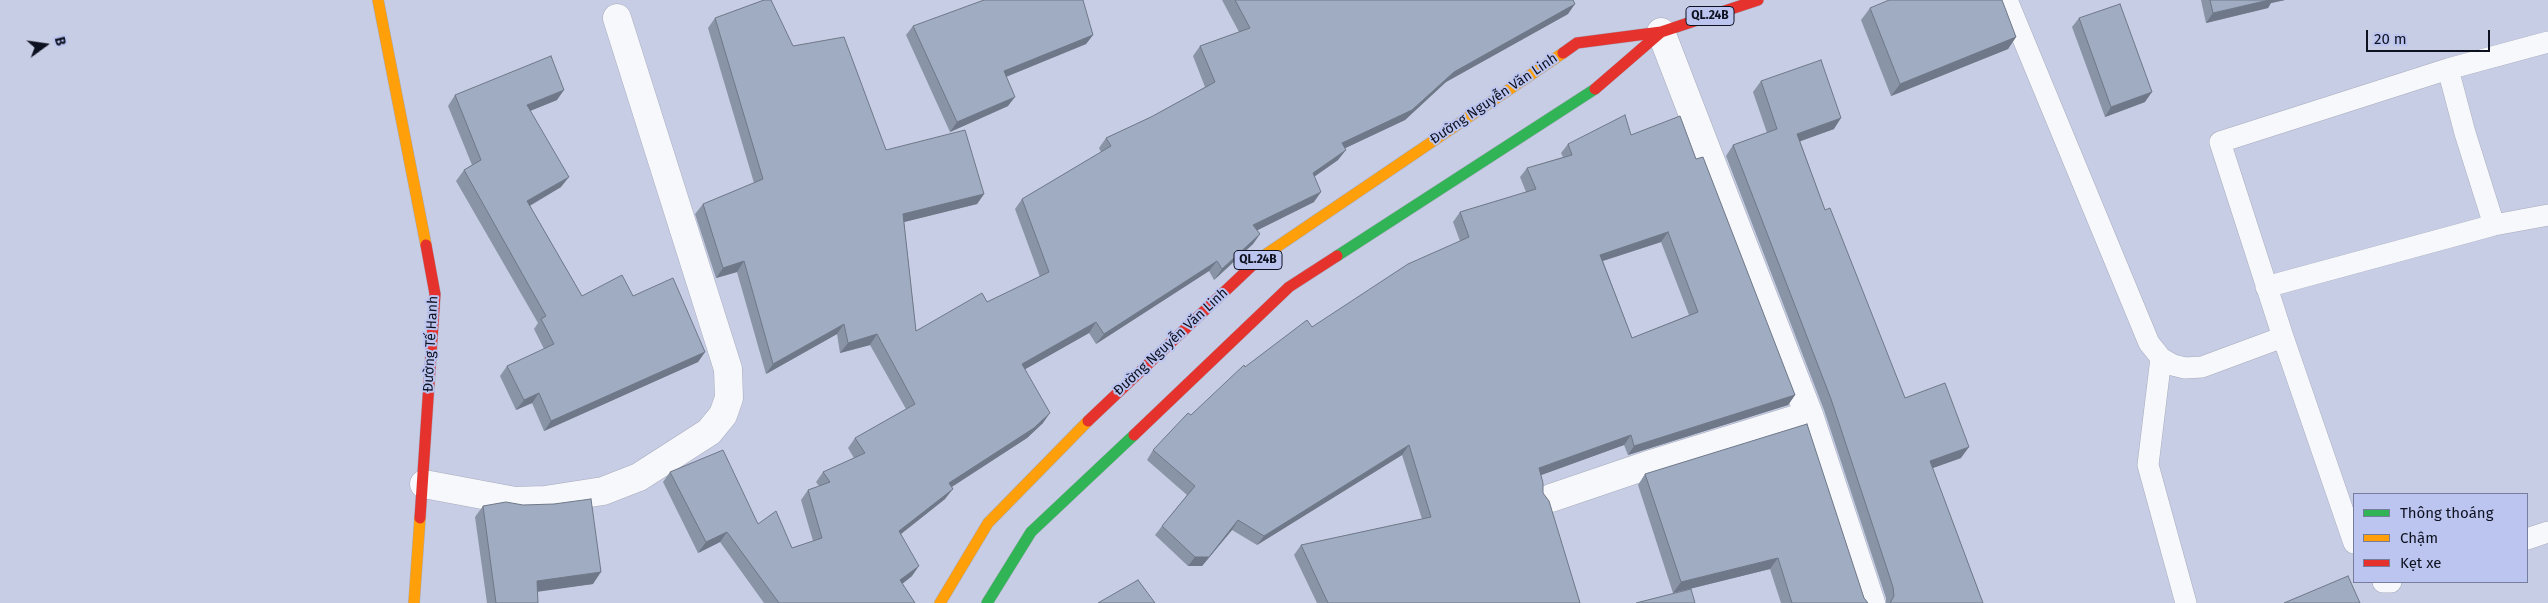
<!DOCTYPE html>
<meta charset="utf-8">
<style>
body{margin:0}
#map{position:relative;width:2548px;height:603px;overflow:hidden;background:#c7cde4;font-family:"Fira Sans",sans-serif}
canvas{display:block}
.legend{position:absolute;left:2353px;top:493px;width:175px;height:90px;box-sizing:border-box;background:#bbc5f0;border:1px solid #767d9d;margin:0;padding:6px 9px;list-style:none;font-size:15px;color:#0e1120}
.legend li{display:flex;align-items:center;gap:10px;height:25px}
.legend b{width:25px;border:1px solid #767d9d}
.north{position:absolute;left:20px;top:20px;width:50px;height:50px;-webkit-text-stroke:4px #bbc5f0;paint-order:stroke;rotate:76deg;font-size:14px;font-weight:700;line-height:20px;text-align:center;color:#0e1120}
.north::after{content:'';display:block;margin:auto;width:18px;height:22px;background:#0e1120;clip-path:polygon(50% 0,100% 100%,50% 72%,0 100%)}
.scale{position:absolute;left:2366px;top:30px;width:124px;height:22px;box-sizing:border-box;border:2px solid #0e1120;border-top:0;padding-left:6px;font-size:15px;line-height:18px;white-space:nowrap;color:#0e1120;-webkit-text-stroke:4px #bbc5f0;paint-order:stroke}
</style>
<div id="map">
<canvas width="2548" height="603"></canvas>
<ul class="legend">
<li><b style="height:6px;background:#30b455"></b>Thông thoáng</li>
<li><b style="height:6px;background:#ff9f0a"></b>Chậm</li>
<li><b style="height:6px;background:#e5322d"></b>Kẹt xe</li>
</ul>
<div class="north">B</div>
<div class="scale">20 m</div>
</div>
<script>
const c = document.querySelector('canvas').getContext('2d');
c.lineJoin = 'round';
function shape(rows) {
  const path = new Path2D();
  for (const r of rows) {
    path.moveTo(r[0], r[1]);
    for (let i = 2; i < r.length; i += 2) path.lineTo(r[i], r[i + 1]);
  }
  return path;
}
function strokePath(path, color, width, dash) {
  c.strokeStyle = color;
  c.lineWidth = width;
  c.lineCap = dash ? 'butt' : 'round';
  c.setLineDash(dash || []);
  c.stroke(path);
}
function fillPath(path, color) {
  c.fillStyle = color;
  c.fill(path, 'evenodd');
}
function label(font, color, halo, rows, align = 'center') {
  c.font = font + ' "Fira Sans",sans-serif';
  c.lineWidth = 4;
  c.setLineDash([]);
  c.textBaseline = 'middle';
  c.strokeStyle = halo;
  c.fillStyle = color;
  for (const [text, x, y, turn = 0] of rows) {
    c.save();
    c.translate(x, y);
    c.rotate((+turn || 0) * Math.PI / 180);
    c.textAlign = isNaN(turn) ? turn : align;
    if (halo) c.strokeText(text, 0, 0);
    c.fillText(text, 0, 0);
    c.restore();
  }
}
const lane = shape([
 [2007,0,2149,343,2161,358,2173,365,2185,368,2202,367,2283,337],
 [2448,69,2465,133,2494,225],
 [2266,287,2494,225,2548,215],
 [2161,358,2148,465,2186,603],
 [2527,539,2548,532],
 [2354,543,2283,337,2220,142,2448,69,2548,42],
 [2383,582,2391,582]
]);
const street = shape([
 [1661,32,1809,415,1871,603],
 [424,484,515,501,545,500,603,491,639,477,709,432,723,415,729,398,728,369,617,18],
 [1551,498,1654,463,1809,415]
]);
const fast = shape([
 [1337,256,1595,89],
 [987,603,1031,532,1134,435]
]);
const slow = shape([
 [378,0,426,245],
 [1259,259,1563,53],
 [414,603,420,518],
 [940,603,988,523,1088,421]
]);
const jam = shape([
 [1563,53,1577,43,1661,32,1758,0],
 [1595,89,1661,32],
 [1088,421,1259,259],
 [1134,435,1289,287,1337,256],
 [420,518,435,294,426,245]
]);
const wall = shape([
 [1222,0,1573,0,1568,14,1446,82,1405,120,1345,148,1338,160,1314,177,1314,202,1257,230,1260,234,1253,244,1214,280,1209,271,1096,344,1089,333,1025,369,1043,423,1027,438,952,487,945,499,901,534,912,576,902,584,915,603,764,603,720,542,698,553,663,482,670,472,758,524,792,548,813,541,801,500,808,490,819,486,816,482,823,472,854,458,848,448,855,438,906,409,870,345,840,353,837,334,766,374,737,272,716,278,695,214,703,204,754,183,708,28,715,18,793,46,886,150,984,194,977,204,904,222,916,331,987,302,1040,277,1015,209,1022,199,1101,152,1099,148,1106,138,1151,117,1205,87,1193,56,1200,46,1239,32],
 [2201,0,2285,0,2271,3,2268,8,2206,23],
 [1870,8,2016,37,2008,49,1891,96,1861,20],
 [2079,18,2145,102,2105,117,2072,27],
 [913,26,1093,35,1086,44,1006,77,1008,106,950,132,906,35],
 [1761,81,1834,129,1800,141,1825,210,1905,398,1961,458,1932,468,1983,603,1886,603,1886,598,1824,410,1726,156,1733,145,1767,133,1753,92],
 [455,95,557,100,530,111,561,187,530,206,582,296,633,296,705,352,698,362,544,431,532,403,516,410,500,376,507,366,544,349,534,329,538,323,456,181,464,170,472,165,448,106],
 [1631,135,1696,159,1795,395,1788,405,1628,455,1624,445,1541,475,1543,493,1580,603,1317,603,1294,555,1301,545,1422,519,1402,455,1257,545,1232,530,1202,566,1188,566,1155,535,1162,526,1187,495,1147,460,1153,450,1191,415,1245,367,1460,241,1453,222,1460,212,1526,192,1520,177,1527,168,1563,157,1561,153,1568,144],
 [1661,242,1689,315,1632,338,1603,261],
 [1645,474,1864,598,1868,603,1781,603,1770,569,1673,593,1638,485],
 [483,506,593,584,537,591,538,603,487,603,475,517]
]);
const shadedWall = shape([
 [2269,0,2285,0,2271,3,2268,8,2206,23,2213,13],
 [1575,4,1568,14,1446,82,1405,120,1335,153,1342,143,1454,72],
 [1093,35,1086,44,998,80,1004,71],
 [2016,37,2008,49,1891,96,1900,84],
 [564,90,557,100,520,115,527,105],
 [2152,92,2145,102,2105,117,2111,107],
 [1015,97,1008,106,950,132,957,122],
 [1841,118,1834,129,1790,145,1797,134],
 [1346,150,1338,160,1305,183,1313,173],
 [569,177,561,187,520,211,527,201],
 [1321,192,1314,202,1246,236,1253,225],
 [984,194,977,204,896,224,903,214],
 [1668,232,1661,242,1593,264,1600,255],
 [1260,234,1253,244,1214,280,1222,269],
 [744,261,737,272,716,278,723,268],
 [1217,261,1209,271,1096,344,1104,334],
 [1096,322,1089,333,1015,375,1022,364],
 [844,324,837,334,766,374,773,364],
 [877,334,870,345,840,353,848,343],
 [705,352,698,362,544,431,551,421],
 [539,393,532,403,516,410,524,400],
 [1795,395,1788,405,1628,455,1634,446],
 [1050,413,1043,423,1027,438,942,493,949,483],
 [1631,435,1624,445,1533,478,1539,468],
 [1409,445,1402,455,1257,545,1264,536],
 [1969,447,1961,458,1922,472,1930,461],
 [953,489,945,499,892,541,899,531],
 [1238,520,1232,530,1202,566,1188,566,1195,557],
 [727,532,720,542,698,553,706,542],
 [1778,558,1770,569,1673,593,1681,582],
 [919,566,912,576,893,591,900,580],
 [601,572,593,584,529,593,537,581]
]);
const building = shape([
 [764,0,771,0,793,46,844,37,886,150,965,130,984,194,903,214,916,331,982,293,987,302,1049,272,1022,199,1111,146,1106,138,1151,117,1215,82,1200,46,1250,28,1235,0,1573,0,1575,4,1454,72,1412,110,1342,143,1346,150,1313,173,1321,192,1253,225,1260,234,1222,269,1217,261,1104,334,1096,322,1022,364,1050,413,1034,428,949,483,953,489,899,531,919,566,900,580,915,603,779,603,727,532,706,542,670,472,723,450,758,524,776,511,792,548,822,538,808,490,830,482,823,472,865,453,855,438,915,404,877,334,848,343,844,324,773,364,744,261,723,268,703,204,763,179,715,18,764,0],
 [984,0,1083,0,1093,35,1004,71,1015,97,957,122,913,26,984,0],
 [1889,0,2002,0,2016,37,1900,84,1870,8,1889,0],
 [2210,0,2269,0,2213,13,2210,0],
 [2120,4,2152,92,2111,107,2079,18,2120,4],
 [551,56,564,90,527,105,569,177,527,201,582,296,622,275,633,296,673,278,705,352,551,421,539,393,524,400,507,366,554,344,541,319,546,316,464,170,481,160,455,95,551,56],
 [1821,60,1841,118,1797,134,1825,210,1830,208,1905,398,1945,383,1969,447,1930,461,1983,603,1890,603,1894,596,1893,587,1831,399,1733,145,1777,129,1761,81,1821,60],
 [1625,115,1631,135,1680,116,1696,159,1703,157,1795,395,1634,446,1631,435,1539,468,1543,483,1543,493,1549,501,1580,603,1328,603,1301,545,1431,517,1409,445,1264,536,1238,520,1209,557,1195,557,1162,526,1195,486,1153,450,1188,413,1191,415,1244,365,1245,367,1307,320,1312,327,1408,264,1469,237,1460,212,1536,189,1527,168,1572,155,1568,144,1625,115],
 [1668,232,1698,312,1632,338,1600,255,1668,232],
 [1807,424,1864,598,1868,603,1792,603,1778,558,1681,582,1645,474,1807,424],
 [591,499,601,572,537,581,538,603,496,603,483,506,506,502,523,505,554,504,591,499],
 [2348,576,2360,603,2284,603,2348,576],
 [1138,580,1155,603,1098,603,1138,580],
 [1691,589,1695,603,1636,603,1691,589]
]);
const shields = [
 [1710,16,48],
 [1258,260,48]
];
const shieldNames = [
 ["QL.24B",1710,16],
 ["QL.24B",1258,260]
];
const streetNames = [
 ["Đường Nguyễn Văn Linh",1494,99,-34],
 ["Đường Nguyễn Văn Linh",1171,342,-43],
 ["Đường Tế Hanh",431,344,-87]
];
strokePath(lane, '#a7abbe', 22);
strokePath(street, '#a7abbe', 29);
strokePath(fast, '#a7abbe', 12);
strokePath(slow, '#a7abbe', 12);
strokePath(jam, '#a7abbe', 12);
strokePath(lane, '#f7f8fb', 21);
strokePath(street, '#f7f8fb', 28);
strokePath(fast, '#30b455', 11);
strokePath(slow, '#ff9f0a', 11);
strokePath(jam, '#e5322d', 11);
fillPath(wall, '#8994a7');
fillPath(shadedWall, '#6f7888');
fillPath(building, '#9facc2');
strokePath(building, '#6f7888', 1);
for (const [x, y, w] of shields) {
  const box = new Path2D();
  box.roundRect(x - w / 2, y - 9.5, w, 19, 4);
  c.fillStyle = '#bbc5f0';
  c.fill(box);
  strokePath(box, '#0e1120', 1);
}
label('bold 12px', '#0e1120', null, shieldNames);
label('14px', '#0e1120', '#bbc5f0', streetNames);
</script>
